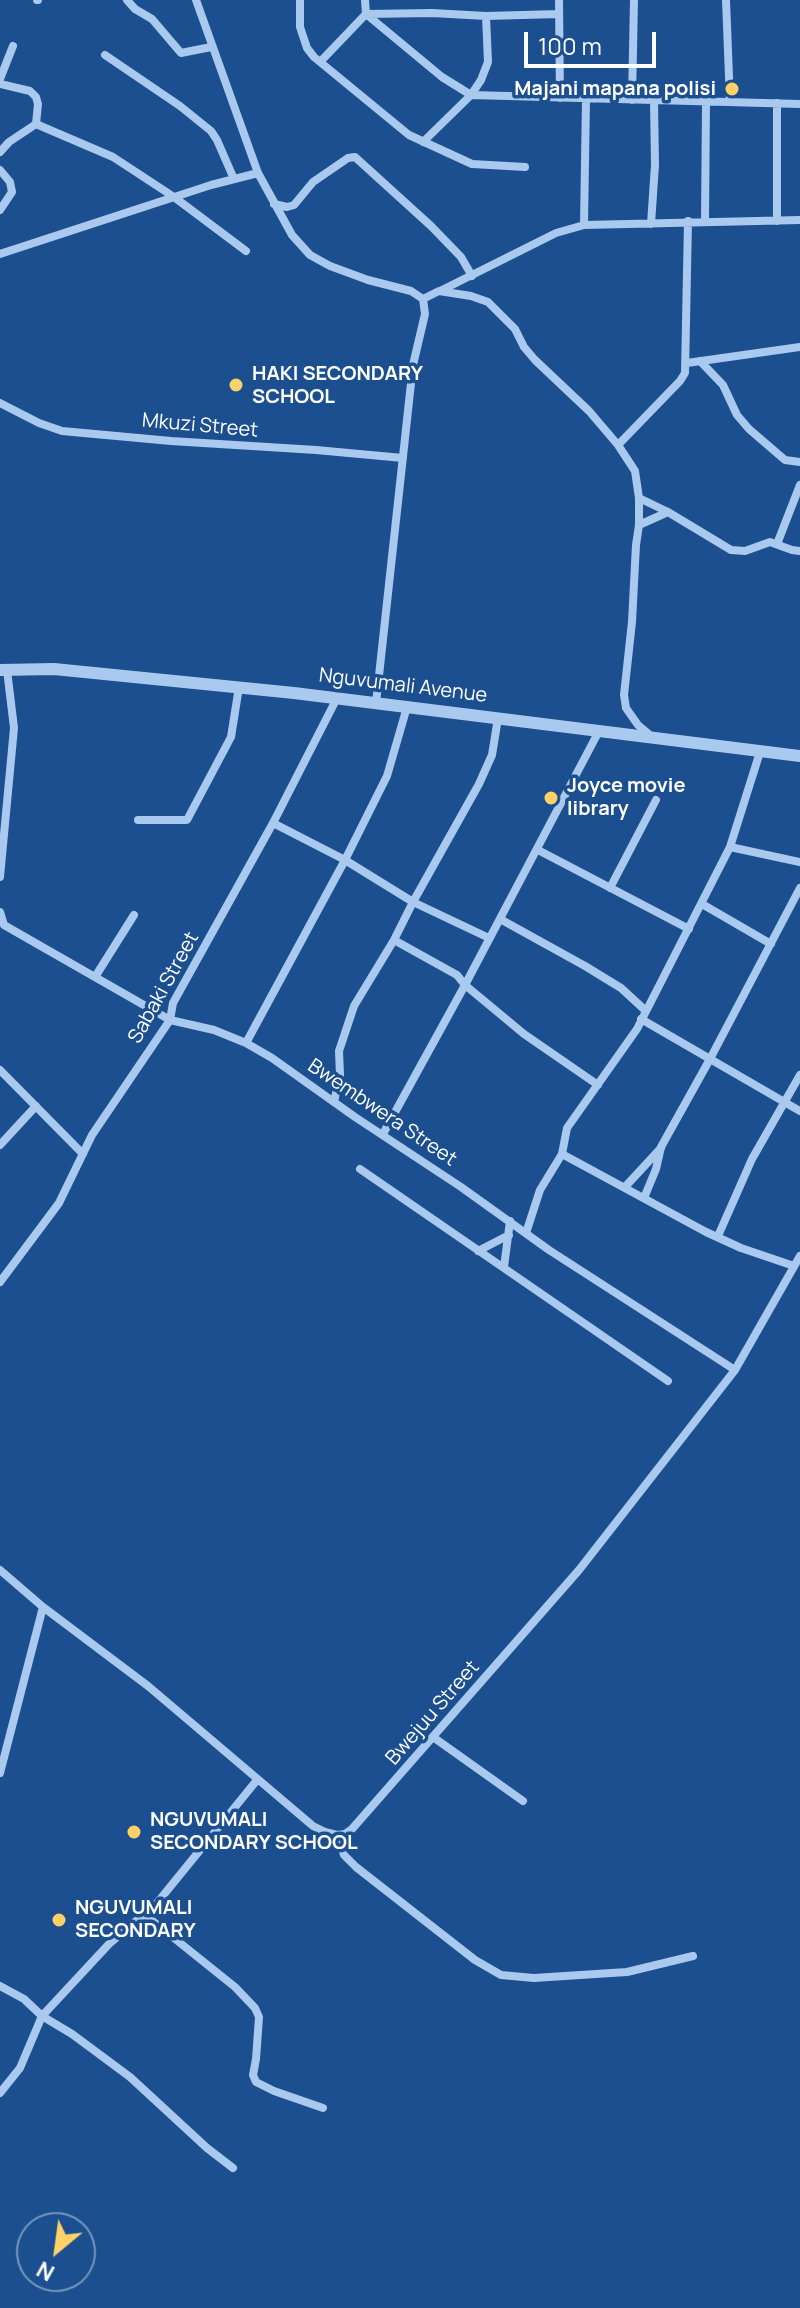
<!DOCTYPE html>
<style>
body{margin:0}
#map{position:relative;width:800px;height:2308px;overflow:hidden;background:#1b4f8f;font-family:Manrope,sans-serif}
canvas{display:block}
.north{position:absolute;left:16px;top:2212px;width:80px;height:80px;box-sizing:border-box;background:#1b4f8f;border:2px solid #7695bc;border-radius:50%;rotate:209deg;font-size:22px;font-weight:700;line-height:32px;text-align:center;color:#fff}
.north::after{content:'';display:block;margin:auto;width:28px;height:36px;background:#ffd166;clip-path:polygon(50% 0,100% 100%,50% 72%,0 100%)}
.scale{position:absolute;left:524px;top:32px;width:132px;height:36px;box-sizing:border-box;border:4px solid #fff;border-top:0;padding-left:10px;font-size:24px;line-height:28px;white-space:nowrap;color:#fff;-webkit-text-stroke:6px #1b4f8f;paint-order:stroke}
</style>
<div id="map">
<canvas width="800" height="2308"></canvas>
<div class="north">N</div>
<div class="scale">100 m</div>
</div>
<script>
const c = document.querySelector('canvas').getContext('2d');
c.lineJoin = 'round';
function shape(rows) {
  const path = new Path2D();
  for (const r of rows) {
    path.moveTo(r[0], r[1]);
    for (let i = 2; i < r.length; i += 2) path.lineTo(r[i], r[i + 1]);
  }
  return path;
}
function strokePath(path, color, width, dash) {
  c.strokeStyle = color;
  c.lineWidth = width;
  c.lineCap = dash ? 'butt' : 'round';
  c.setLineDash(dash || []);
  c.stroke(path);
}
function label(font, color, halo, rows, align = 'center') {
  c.font = font + ' Manrope,sans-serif';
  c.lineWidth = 7;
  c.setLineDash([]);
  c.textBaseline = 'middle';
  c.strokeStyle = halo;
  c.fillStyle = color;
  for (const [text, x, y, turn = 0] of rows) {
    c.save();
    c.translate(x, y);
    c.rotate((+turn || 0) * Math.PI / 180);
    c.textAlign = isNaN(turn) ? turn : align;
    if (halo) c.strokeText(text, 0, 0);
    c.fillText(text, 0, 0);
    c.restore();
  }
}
const minor = shape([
 [37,0,38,0],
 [127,0,135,9,152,19,181,53,211,47],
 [196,0,258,173,292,235,310,255,330,266,368,280,411,291,423,299,425,314,413,365,376,703],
 [300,0,300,27,307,48,314,57,409,135,472,164,525,167],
 [365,0,366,14,442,77,471,95,800,104],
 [559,0,560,98],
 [726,0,730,102],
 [105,55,180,106,211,131,217,140,234,179],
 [321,61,366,14,432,13,486,16,559,14],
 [0,79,13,46],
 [0,84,30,91,36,97,38,104,36,124],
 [632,100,634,0],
 [423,142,471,95,481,80,488,62,486,16],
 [0,152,9,142,36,124,113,157,174,197,246,251],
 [0,170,10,182,12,192,0,210],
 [274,204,287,207,294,205,313,182,348,158,355,157,431,226,461,257,472,276],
 [705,221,706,102],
 [777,221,777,103],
 [651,224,655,165,654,101],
 [584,225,586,99],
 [0,254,211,185,258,173],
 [440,291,556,233,584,225,800,220],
 [423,299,439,291,471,296,488,302,515,329,524,347,535,360,589,411,618,445,635,471,639,498,639,525,636,545,632,622,624,695,626,708,638,725,651,736],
 [700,361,723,385,737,415,749,429,785,460,800,462],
 [687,363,800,347],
 [0,403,39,423,62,431,171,441,316,450,403,458],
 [618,445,680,381,685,373,688,221],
 [639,498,668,512,731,550,745,551,770,542,792,550,800,551],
 [639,525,668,512],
 [777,544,800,485],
 [138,820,187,820,231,737,239,687],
 [273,823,345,860,413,902,489,938],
 [730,847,800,862],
 [538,850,689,929],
 [0,877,14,728,7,670],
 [610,888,656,800],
 [702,904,771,944],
 [0,912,4,925,170,1020,214,1030,246,1043,272,1058,355,1117,461,1187,549,1250,735,1370],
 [500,919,585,966,621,988,646,1011],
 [394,940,457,975,465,985,524,1034,598,1085],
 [95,977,134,915],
 [641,1019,800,1111],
 [246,1043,345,860,387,776,407,707],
 [0,1070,83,1154],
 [334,1102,340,1075,339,1051,354,1006,394,940,413,902,479,784,492,755,498,718],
 [383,1134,465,985,599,731],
 [0,1145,36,1106],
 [562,1154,706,1232,741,1248,794,1266],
 [360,1169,668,1381],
 [625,1187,661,1148],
 [644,1198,656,1169,661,1147,710,1059,800,888],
 [526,1233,540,1190,562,1154,567,1128,637,1029,730,847,760,752],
 [718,1236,752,1159,800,1075],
 [478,1251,509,1235],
 [504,1267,510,1221],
 [0,1282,59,1203,92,1135,170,1020,173,1003,273,823,337,698],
 [0,1570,43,1607,148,1686,313,1826,325,1832,337,1835,345,1834,352,1829,579,1570,735,1370,800,1256],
 [433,1737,523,1801],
 [0,1773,43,1607],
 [337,1835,344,1855,356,1867,475,1960,501,1975,534,1978,627,1972,693,1956],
 [144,1914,235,1987,255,2008,259,2017,256,2059,253,2075,256,2082,274,2091,323,2108],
 [0,1986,24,1999,42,2016,72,2034,130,2077,207,2148,233,2168],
 [0,2093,20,2068,42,2016,109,1944,157,1903,257,1780]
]);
const tertiary = shape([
 [0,670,54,669,294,693,800,756]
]);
const markers = [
 [732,89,8,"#ffd166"],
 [236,385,8,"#ffd166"],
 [551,798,8,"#ffd166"],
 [134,1832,8,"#ffd166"],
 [59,1920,8,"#ffd166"]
];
const poiNames = [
 ["Majani mapana polisi",716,89,"right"],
 ["HAKI SECONDARY",252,374],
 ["SCHOOL",252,397],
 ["Joyce movie",567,786],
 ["library",567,809],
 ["NGUVUMALI",150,1820],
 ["SECONDARY SCHOOL",150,1843],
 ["NGUVUMALI",75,1908],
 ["SECONDARY",75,1931]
];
const streetNames = [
 ["Mkuzi Street",200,426,5],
 ["Nguvumali Avenue",403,686,7],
 ["Sabaki Street",164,988,-61],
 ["Bwembwera Street",382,1113,34],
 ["Bwejuu Street",433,1713,-49]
];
strokePath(minor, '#a9c9ee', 8);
strokePath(tertiary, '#a9c9ee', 12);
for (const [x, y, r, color] of markers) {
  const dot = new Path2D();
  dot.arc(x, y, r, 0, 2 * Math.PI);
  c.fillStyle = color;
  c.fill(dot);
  strokePath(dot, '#1b4f8f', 3);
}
label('bold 20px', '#fff', '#1b4f8f', poiNames, 'left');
label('20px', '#fff', '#1b4f8f', streetNames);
</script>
